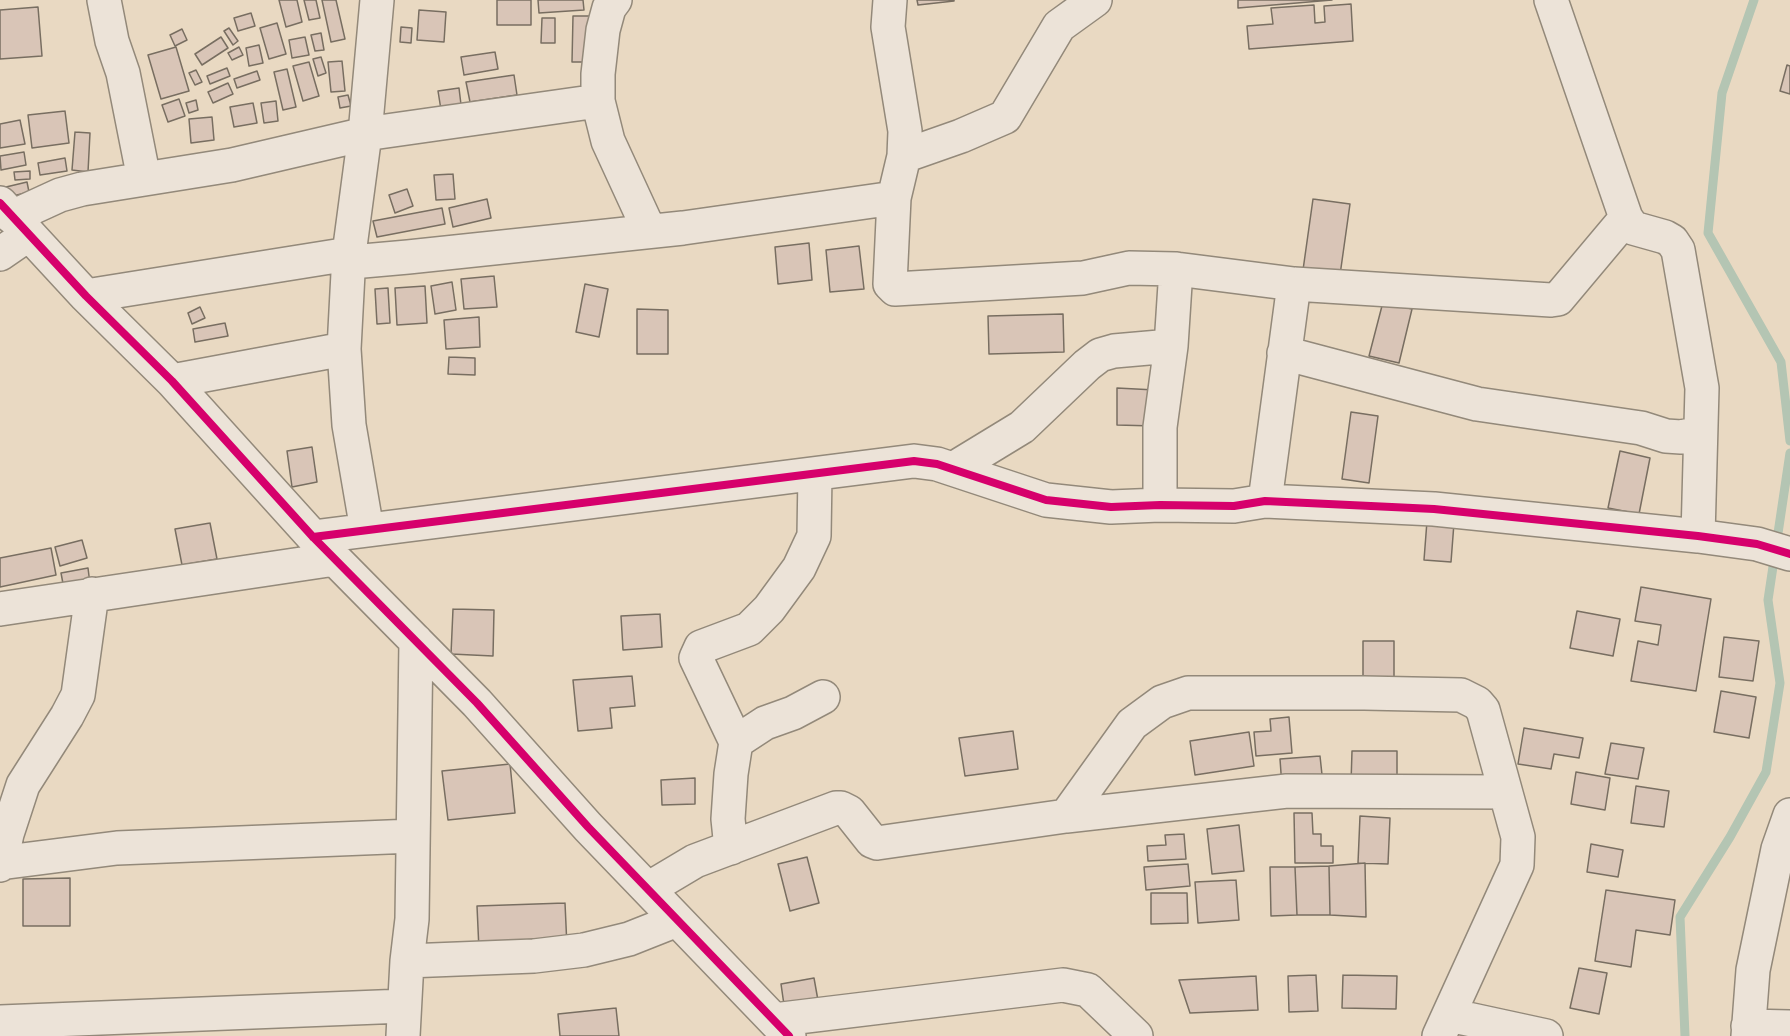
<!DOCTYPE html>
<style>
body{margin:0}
canvas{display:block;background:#e9d9c2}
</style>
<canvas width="1790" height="1036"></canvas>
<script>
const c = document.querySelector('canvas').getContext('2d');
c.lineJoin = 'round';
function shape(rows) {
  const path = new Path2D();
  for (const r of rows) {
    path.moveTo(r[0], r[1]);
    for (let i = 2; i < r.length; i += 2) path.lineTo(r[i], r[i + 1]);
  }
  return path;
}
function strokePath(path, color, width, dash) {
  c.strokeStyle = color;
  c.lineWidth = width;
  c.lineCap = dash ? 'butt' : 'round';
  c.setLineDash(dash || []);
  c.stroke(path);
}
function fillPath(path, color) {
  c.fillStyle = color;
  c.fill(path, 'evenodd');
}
const stream = shape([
 [1754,0,1722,93,1708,233,1781,362,1790,441],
 [1685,1036,1680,917,1730,837,1766,772,1780,683,1768,600,1790,453]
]);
const building = shape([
 [279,0,297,0,302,22,286,27,279,0],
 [304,0,316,0,320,18,309,20,304,0],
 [322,0,336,0,345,39,331,42,322,0],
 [497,0,531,0,531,25,497,25,497,0],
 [538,0,583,0,584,10,539,13,538,0],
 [917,0,954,0,954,1,918,5,917,0],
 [1238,0,1332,0,1238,8,1238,0],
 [1351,4,1353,41,1249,49,1247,26,1273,24,1271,8,1314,5,1315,23,1325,22,1324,6,1351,4],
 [38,7,42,56,0,59,0,10,38,7],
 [419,10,446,12,444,42,417,40,419,10],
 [251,13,255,26,238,31,234,18,251,13],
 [573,16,589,16,589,62,572,62,573,16],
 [542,18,555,18,555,43,541,43,542,18],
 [277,23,286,54,269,59,260,28,277,23],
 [401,27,412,28,411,43,400,42,401,27],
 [229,28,238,41,233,45,224,31,229,28],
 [182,29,187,40,175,46,170,35,182,29],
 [321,33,324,50,315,51,311,35,321,33],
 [221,37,228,48,202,65,195,54,221,37],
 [305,37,309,55,292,58,289,40,305,37],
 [259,45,263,63,249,66,246,48,259,45],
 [176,47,189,91,161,99,148,55,176,47],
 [239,47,243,55,232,60,228,53,239,47],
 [495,52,498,69,464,75,461,57,495,52],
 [321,57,326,73,318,76,313,59,321,57],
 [342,61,345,91,331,92,328,62,342,61],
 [309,62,319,96,303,101,293,66,309,62],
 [1787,65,1790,66,1790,94,1780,91,1787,65],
 [227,68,230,76,210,84,207,76,227,68],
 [287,69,296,107,283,110,274,72,287,69],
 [196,70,202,82,195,85,189,73,196,70],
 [257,71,260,80,237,88,234,79,257,71],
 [514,75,517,95,470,102,466,82,514,75],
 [228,83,233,94,213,103,208,92,228,83],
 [459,88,462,113,442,116,438,91,459,88],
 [348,95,351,106,340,108,338,97,348,95],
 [179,99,185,116,168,122,162,105,179,99],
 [196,100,198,110,189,113,186,103,196,100],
 [276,101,278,121,264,123,261,103,276,101],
 [253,103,257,123,234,127,230,107,253,103],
 [65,111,69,143,32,148,28,115,65,111],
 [212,117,214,140,191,143,189,119,212,117],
 [20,120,25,144,0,148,0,124,20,120],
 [75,132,90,133,88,172,72,170,75,132],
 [24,152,26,165,1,170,0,156,24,152],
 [65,158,67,171,40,175,38,163,65,158],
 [30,171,30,179,15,180,14,172,30,171],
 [453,174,455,199,436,200,434,175,453,174],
 [27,182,29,192,9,197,6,187,27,182],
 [407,189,413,206,395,213,389,195,407,189],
 [487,199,491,218,453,227,449,208,487,199],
 [1313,199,1350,204,1340,275,1303,270,1313,199],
 [442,208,445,224,377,237,373,221,442,208],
 [809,243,812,280,778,284,775,247,809,243],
 [859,246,864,289,830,292,826,250,859,246],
 [494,276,497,307,464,309,461,279,494,276],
 [452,282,456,310,435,314,431,286,452,282],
 [585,284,608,289,599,337,576,332,585,284],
 [425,286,427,323,397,325,395,288,425,286],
 [388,288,390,323,377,324,375,289,388,288],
 [1383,302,1412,309,1399,363,1369,356,1383,302],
 [200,307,205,318,192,324,188,313,200,307],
 [637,309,668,310,668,354,637,354,637,309],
 [1063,314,1064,352,989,354,988,316,1063,314],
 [479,317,480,347,446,349,444,320,479,317],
 [225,323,228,336,195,342,193,329,225,323],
 [449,357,475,358,475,375,448,374,449,357],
 [1117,388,1155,390,1154,426,1117,425,1117,388],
 [1351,412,1378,416,1369,483,1342,479,1351,412],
 [312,447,317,482,292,487,287,451,312,447],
 [1620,451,1650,458,1639,514,1608,508,1620,451],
 [1427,521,1454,523,1451,562,1424,560,1427,521],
 [210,523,217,559,182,565,175,529,210,523],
 [82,540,87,558,60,566,55,547,82,540],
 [51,548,56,575,0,587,0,558,51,548],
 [88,568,90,584,64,589,61,573,88,568],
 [1641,587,1711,599,1696,691,1631,681,1638,641,1658,645,1661,625,1635,621,1641,587],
 [453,609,494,610,493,656,451,654,453,609],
 [1577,611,1620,619,1613,656,1570,648,1577,611],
 [660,614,662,647,623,650,621,616,660,614],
 [1724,637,1759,641,1753,681,1719,677,1724,637],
 [1363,641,1394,641,1394,685,1363,684,1363,641],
 [632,676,635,706,610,708,612,728,578,731,573,680,632,676],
 [1721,691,1756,697,1749,738,1714,732,1721,691],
 [1289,717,1292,753,1256,756,1254,732,1271,731,1270,719,1289,717],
 [1524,728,1583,738,1579,758,1554,754,1551,769,1518,764,1524,728],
 [1013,731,1018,769,965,776,959,738,1013,731],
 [1249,732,1254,766,1195,775,1190,741,1249,732],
 [1611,743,1644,748,1638,779,1605,774,1611,743],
 [1352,751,1397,751,1397,783,1351,783,1352,751],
 [1320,756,1323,784,1282,787,1280,759,1320,756],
 [510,764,515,813,448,820,442,771,510,764],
 [1576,772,1610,778,1605,810,1571,804,1576,772],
 [695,778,695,804,662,805,661,780,695,778],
 [1636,786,1669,791,1664,827,1631,823,1636,786],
 [1294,813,1312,813,1313,834,1321,834,1321,846,1333,846,1333,863,1295,863,1294,813],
 [1360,816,1390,818,1388,864,1358,863,1360,816],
 [1239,825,1244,871,1212,874,1207,829,1239,825],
 [1184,834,1186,859,1148,861,1147,846,1166,845,1165,835,1184,834],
 [1591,844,1623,850,1618,877,1587,872,1591,844],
 [807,857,819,903,790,911,778,864,807,857],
 [1365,863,1366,917,1330,915,1329,866,1365,863],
 [1188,864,1190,886,1146,890,1144,867,1188,864],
 [1329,866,1330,915,1297,915,1295,867,1329,866],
 [1270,867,1295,867,1297,915,1271,916,1270,867],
 [70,878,70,926,23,926,23,879,70,878],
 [1236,880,1239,920,1198,923,1195,882,1236,880],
 [1606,890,1675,900,1670,935,1636,930,1631,967,1595,961,1606,890],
 [1151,893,1187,893,1188,923,1151,924,1151,893],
 [565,903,567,947,479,950,477,906,565,903],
 [1579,968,1607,973,1599,1014,1570,1008,1579,968],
 [1316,975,1318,1011,1289,1012,1288,976,1316,975],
 [1343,975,1397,976,1396,1009,1342,1008,1343,975],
 [1256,976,1258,1010,1190,1013,1179,980,1256,976],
 [814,978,819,1006,785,1012,781,984,814,978],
 [616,1008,619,1036,560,1036,558,1014,616,1008]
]);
const minor = shape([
 [104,0,112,41,123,73,144,179],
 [615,0,609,8,603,30,598,74,598,101,608,141,649,230],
 [890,0,888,27,905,131,904,156,894,198,890,284,895,289,1083,278,1129,268,1176,269,1294,284,1551,300,1558,299,1626,218],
 [1551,0,1626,218,1633,228,1665,237,1672,241,1678,250,1702,388,1698,536],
 [904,156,961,136,1005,117,1059,26,1095,0],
 [0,203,86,296,172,381,313,537,477,703,588,827,789,1036],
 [12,217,60,195,82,189,232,165,365,134,598,101],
 [0,254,29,234],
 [86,296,349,254,363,261,408,257,683,228,894,198],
 [1284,353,1477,404,1641,428,1666,436,1681,437,1700,433],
 [172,381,344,349],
 [953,469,1022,427,1087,365,1100,355,1114,351,1171,346],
 [1265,501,1294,284],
 [1160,505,1160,427,1171,346,1176,269],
 [367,530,349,425,344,349,349,254,365,134,377,0],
 [313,537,914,461,937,464,1046,500,1111,507,1160,505,1234,506,1265,501,1434,509,1698,536,1757,544,1790,554],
 [0,609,335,559],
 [736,742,696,658,701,647,749,629,769,609,799,568,814,536,815,474],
 [1066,816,1132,724,1162,702,1188,693,1364,693,1461,695,1477,703,1483,710,1518,837,1517,865,1439,1036],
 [731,848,728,819,731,774,736,742,765,723,793,713,823,697],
 [0,863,117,848,413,836],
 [0,865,7,834,23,785,67,716,78,695,92,594],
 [648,889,695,861,836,808,841,808,849,812,872,841,877,843,1066,816,1287,791,1504,792],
 [407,961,534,956,584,950,629,939,677,920],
 [1449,1015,1546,1036],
 [774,1020,1063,985,1088,990,1136,1036],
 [0,1022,404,1006],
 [1748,1026,1790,1027],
 [403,1036,407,961,412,919,416,641],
 [1748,1036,1753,970,1778,849,1790,815]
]);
const cycleway = shape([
 [0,203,86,296,172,381,313,537,477,703,588,827,789,1036],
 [313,537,914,461,937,464,1046,500,1111,507,1160,505,1234,506,1265,501,1434,509,1698,536,1757,544,1790,554]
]);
strokePath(stream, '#b4c5b3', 9);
fillPath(building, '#d9c5b7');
strokePath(building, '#786e61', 1.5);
strokePath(minor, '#93897a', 36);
strokePath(minor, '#ece3d8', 33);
strokePath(cycleway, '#d6006c', 8);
</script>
